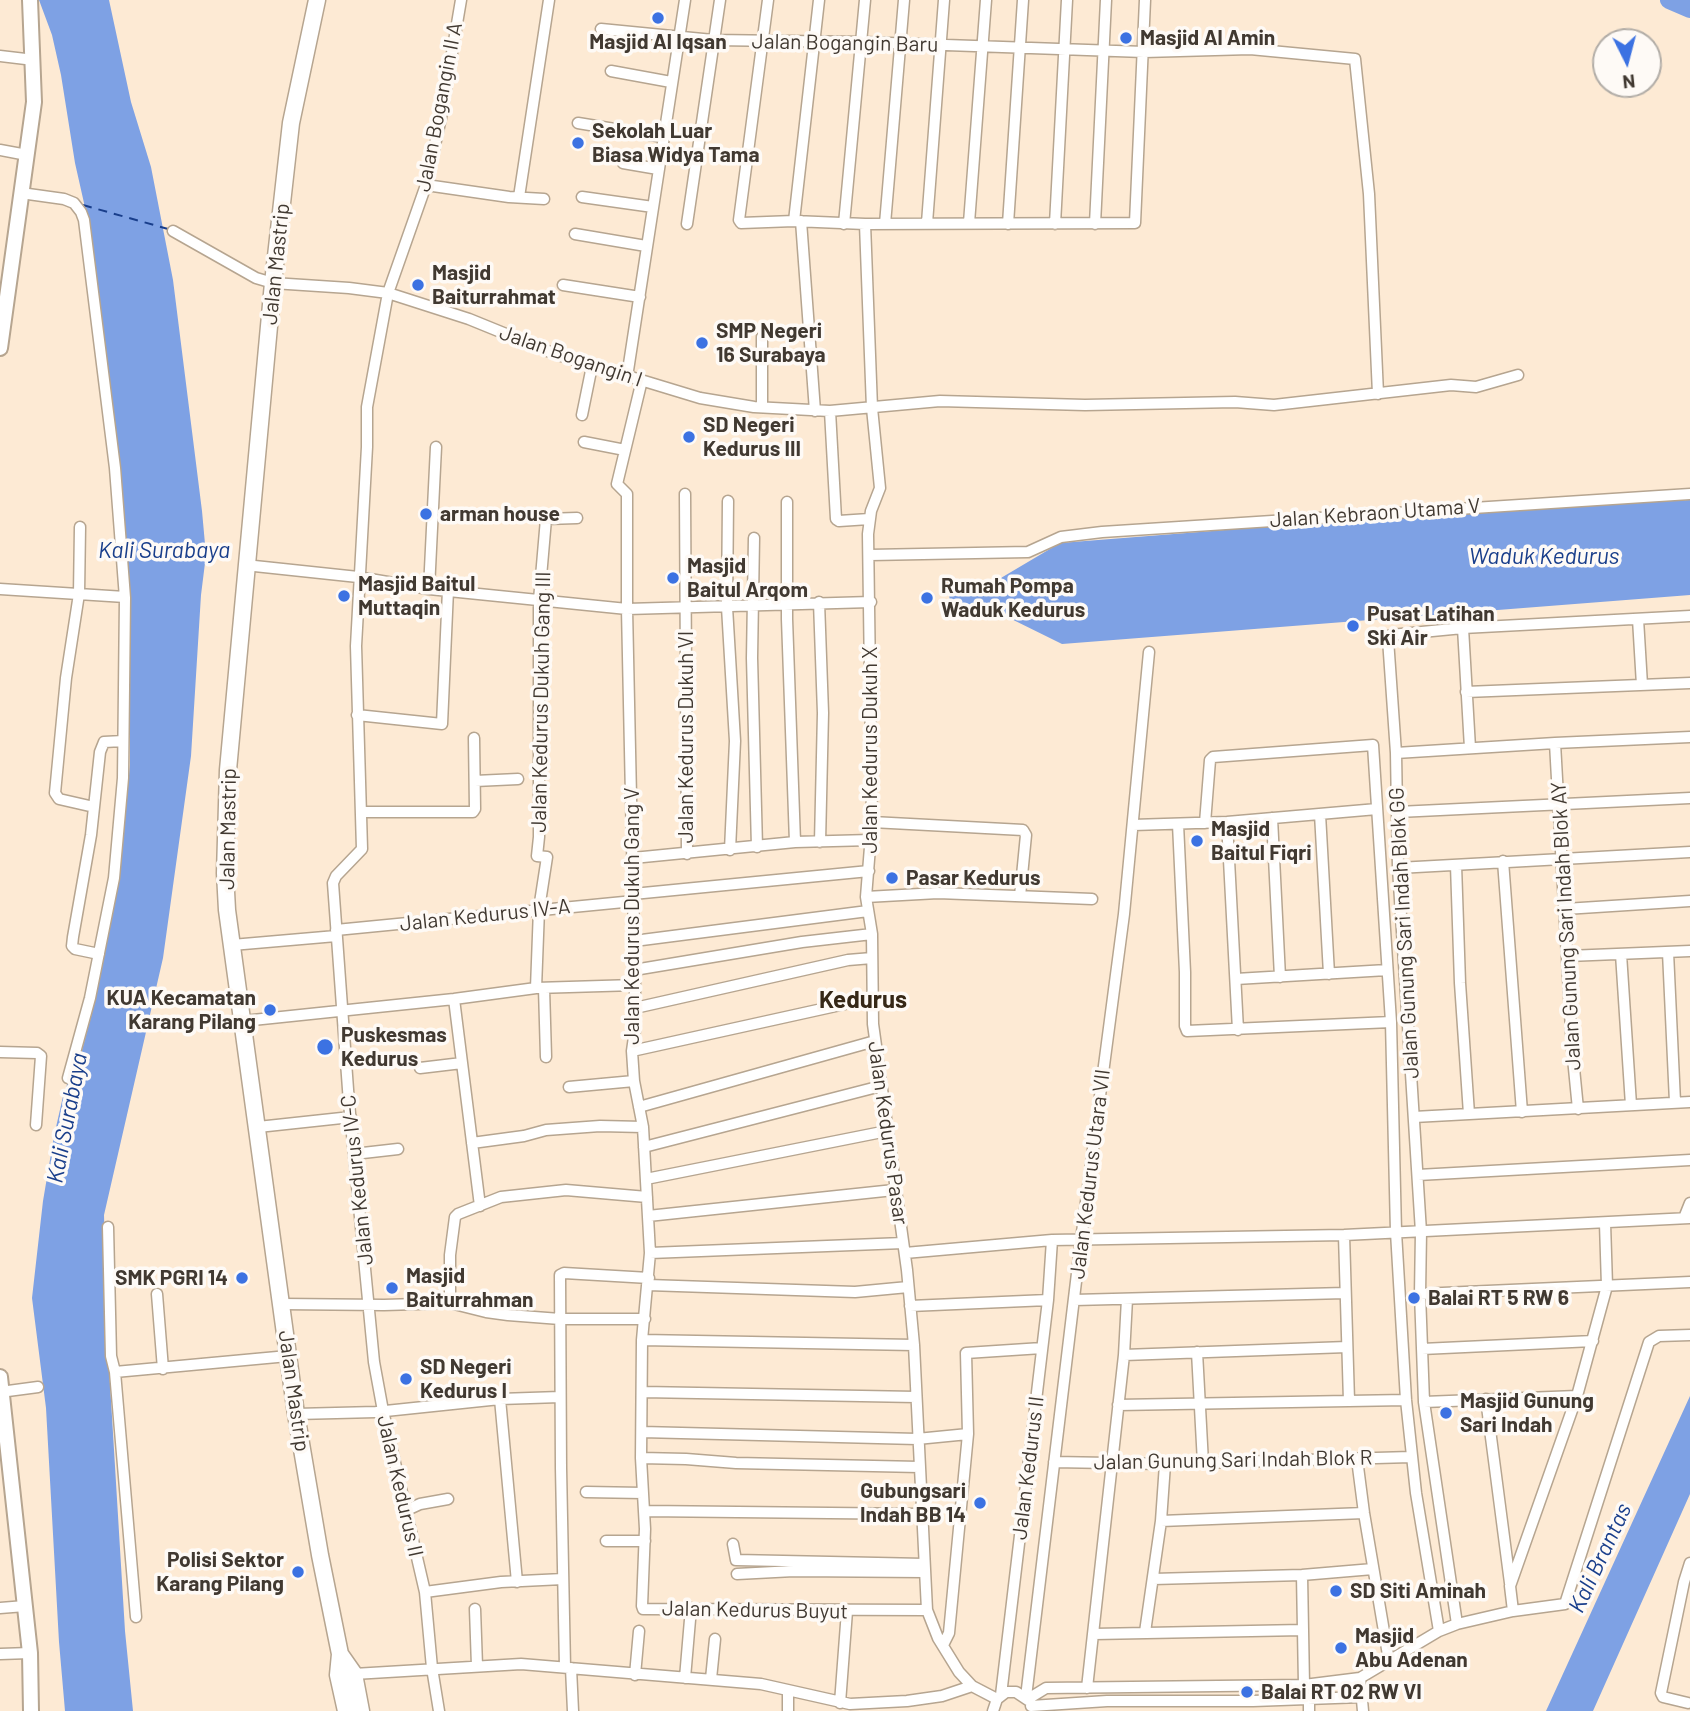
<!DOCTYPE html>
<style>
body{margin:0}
#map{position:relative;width:1690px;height:1711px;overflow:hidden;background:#fdead4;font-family:Barlow,sans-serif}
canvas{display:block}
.north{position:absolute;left:1592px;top:28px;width:70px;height:70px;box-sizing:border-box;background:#fefaf6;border:2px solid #b2ada7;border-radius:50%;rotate:174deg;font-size:19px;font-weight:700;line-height:28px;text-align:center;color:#413931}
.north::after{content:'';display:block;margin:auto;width:24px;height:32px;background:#3c72e2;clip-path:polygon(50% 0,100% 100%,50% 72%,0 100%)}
</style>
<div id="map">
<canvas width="1690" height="1711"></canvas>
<div class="north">N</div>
</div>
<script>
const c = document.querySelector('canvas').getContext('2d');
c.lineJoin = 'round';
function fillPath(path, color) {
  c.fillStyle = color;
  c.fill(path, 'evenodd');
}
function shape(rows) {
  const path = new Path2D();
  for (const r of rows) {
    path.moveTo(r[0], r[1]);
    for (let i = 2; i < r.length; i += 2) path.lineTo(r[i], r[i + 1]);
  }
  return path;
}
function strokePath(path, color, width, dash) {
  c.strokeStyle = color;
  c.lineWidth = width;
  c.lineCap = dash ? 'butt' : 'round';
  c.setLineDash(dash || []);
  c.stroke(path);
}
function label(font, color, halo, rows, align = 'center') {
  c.font = font + ' Barlow,sans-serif';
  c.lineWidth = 7;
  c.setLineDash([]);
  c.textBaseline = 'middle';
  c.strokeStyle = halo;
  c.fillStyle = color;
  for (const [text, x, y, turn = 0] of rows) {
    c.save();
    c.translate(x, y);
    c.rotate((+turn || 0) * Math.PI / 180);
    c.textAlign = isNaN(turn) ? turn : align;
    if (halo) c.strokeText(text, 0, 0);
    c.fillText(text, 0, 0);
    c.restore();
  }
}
const water = shape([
 [39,0,109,0,131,102,151,167,173,280,202,511,206,555,201,595,191,756,163,958,104,1215,108,1351,125,1631,133,1711,65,1711,59,1642,46,1408,32,1298,43,1201,54,1136,64,1092,82,1050,92,1013,120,866,130,765,130,641,111,394,84,203,75,163,61,75,52,35],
 [1690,500,1690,595,1062,644,985,606,950,608,949,589,984,588,1060,543,1541,505],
 [1690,1396,1690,1494,1593,1711,1546,1711]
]);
const river = shape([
 [1669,0,1690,9]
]);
const ferry = shape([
 [83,205,168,229]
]);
const minor = shape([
 [768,0,739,220,741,223,794,221,865,224,1135,223,1145,0],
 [601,29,713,40,861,42,1144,52,1250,49,1355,59,1369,194,1378,394],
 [0,56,34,60],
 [611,71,671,82],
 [578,123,663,137],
 [0,150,27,155],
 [623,163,658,169],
 [426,185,509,197,544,199],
 [21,193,64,199,74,203,81,212,84,220,115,468,125,598,123,778,114,878,90,998,68,1078],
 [519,197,549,0],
 [582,197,653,207],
 [794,221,819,0],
 [801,221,815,411],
 [927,223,944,0],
 [969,223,986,0],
 [687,224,720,0],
 [844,224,865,0],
 [865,224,872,408,880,488,871,511,868,534,872,822,866,897,872,934,873,1024,907,1270,914,1345,927,1610,938,1638,959,1672,972,1686],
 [885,224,904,0],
 [1008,224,1023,0],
 [1055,224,1067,0],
 [1095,224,1106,0],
 [173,231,256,278,273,283,349,288,388,293,469,319,555,354,700,398,754,407,830,411,940,401,1085,405,1235,402,1274,405,1451,385,1476,387,1518,375],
 [575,234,646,246],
 [563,285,640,297],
 [627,377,685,0],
 [642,380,617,484,627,494,627,609,635,985,635,1030,632,1051,634,1081,643,1127,650,1253,642,1340,641,1458,645,1529,642,1606,643,1609,927,1610],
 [762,407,762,337],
 [830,411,836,519,839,521,869,519],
 [582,415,592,366],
 [584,442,625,450],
 [685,494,687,854],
 [728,501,727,607,735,741,730,850],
 [787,502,787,619,795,842],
 [80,527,79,594,66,678,55,793,59,799,94,807],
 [754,538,752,658,757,847],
 [870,555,1028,552,1061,537,1102,532,1690,494],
 [245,565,358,577,429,589,627,609,871,602],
 [0,589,125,597],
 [429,589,436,447],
 [819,602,823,713,820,842],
 [1638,619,1642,685],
 [1463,628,1470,748],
 [1466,692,1690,683],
 [357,715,442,724,448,590],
 [1555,743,1572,1048,1578,1109],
 [1396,753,1555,743,1690,737],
 [475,781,518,779],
 [362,812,473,812,475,809,474,738],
 [1398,812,1690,798],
 [1320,814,1329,974],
 [1272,818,1280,977],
 [872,822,1023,830,1026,835,1020,896],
 [1227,822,1238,1030],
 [1205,823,1210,760,1213,757,1373,745,1391,1022,1396,1232,1406,1400,1416,1493,1439,1631],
 [1178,824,1185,972,1185,1026,1187,1031,1391,1022],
 [1133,825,1227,822,1377,809],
 [633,858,795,842,871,840],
 [1503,861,1522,1112],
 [1456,865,1460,983,1469,1114],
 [1398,868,1690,852],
 [633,894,869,871],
 [866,897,938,893,1092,899],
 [1565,909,1690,901],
 [336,930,634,901],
 [634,941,868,911],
 [232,945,336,936],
 [1668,952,1675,1102],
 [99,954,75,949,72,946,73,937,91,835,100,752,104,742,123,741],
 [1621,954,1631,1105],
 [1568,956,1690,951],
 [634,970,802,942,872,934],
 [1236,979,1387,970],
 [536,988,539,909,547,857,537,856,539,837,539,600,546,519,577,518],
 [544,988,546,1057],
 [454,999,480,1206],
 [635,1008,848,960,872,958],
 [243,1021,454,999,536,988,635,985],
 [632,1051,872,998],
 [0,1052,37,1053,41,1056,36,1125],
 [420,1068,462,1063],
 [569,1087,634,1081],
 [639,1107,875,1041],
 [1414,1117,1690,1102],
 [258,1127,351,1117],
 [472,1143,524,1136,546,1130,600,1126,643,1127],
 [644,1147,881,1086],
 [354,1154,398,1149],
 [1418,1175,1690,1160],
 [646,1179,887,1131],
 [648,1216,894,1190],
 [1684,1218,1690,1203],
 [108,1227,111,1356,115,1372],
 [1344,1235,1349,1401],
 [650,1253,903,1243],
 [905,1253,1052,1240,1344,1235,1690,1218],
 [648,1285,855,1292,908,1287],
 [157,1294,163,1369],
 [1420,1294,1690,1282],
 [1074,1300,1345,1293],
 [450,1303,450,1255,455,1217,458,1214,501,1197,566,1190,647,1197],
 [282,1304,384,1305,450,1303,486,1312,508,1315,560,1319,645,1319],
 [910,1306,1048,1300],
 [642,1340,914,1345],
 [1422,1349,1593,1341],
 [1197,1352,1203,1463],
 [1124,1355,1347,1347],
 [0,1392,38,1387],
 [643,1392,916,1397],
 [500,1399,517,1582],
 [1486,1399,1510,1583],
 [1424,1402,1577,1396],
 [1118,1405,1406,1400],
 [296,1414,376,1412,500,1399,560,1397],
 [642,1432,917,1439,968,1434],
 [641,1458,686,1459,736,1463,919,1467],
 [1357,1459,1364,1513,1389,1661],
 [1054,1462,1165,1464,1411,1457],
 [586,1492,643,1493],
 [407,1510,420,1504,448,1499],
 [645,1511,922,1514],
 [1161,1521,1364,1513],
 [606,1541,645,1541],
 [733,1544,736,1560,924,1564],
 [737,1574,794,1571,925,1572],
 [1302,1575,1304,1685],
 [1153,1579,1302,1575,1373,1569],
 [425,1592,501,1582,563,1579],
 [0,1608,25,1606],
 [475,1609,477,1666],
 [1513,1611,1510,1586,1577,1396,1607,1286,1605,1223],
 [136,1617,115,1372,288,1356],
 [1457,1624,1424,1402,1420,1294,1421,1232,1398,868,1396,753,1388,639,1391,635,1463,628,1690,616],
 [1145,1632,1161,1521,1165,1464],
 [1094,1634,1303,1630],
 [943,1645,949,1633,968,1434,966,1353,1042,1348],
 [0,1654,30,1653],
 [565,1667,561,1468,560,1275,564,1273,649,1278],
 [571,1668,573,1711],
 [354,1674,521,1664,761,1684,850,1704,907,1701,942,1696,972,1686,997,1699],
 [635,1675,639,1631],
 [685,1678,691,1608],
 [1360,1678,1363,1711],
 [711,1679,715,1639],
 [1087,1688,1124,1355,1127,1299],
 [788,1691,788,1711],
 [1001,1695,1048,1300,1052,1240],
 [1026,1697,1081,1240,1124,914,1149,652],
 [1028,1699,1046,1688,1304,1685,1360,1678,1439,1631,1457,1624,1513,1611,1565,1604,1649,1342,1659,1336,1690,1335],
 [1309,1700,1309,1711],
 [840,1703,847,1611],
 [1688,1703,1663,1697,1661,1693,1684,1582,1690,1563],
 [1031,1706,1107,1701,1253,1701,1362,1697],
 [439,1711,432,1668,425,1592,383,1411,374,1362,349,1103,333,883,336,876,362,849,356,646,367,447,367,407,388,293,426,185,441,118,461,0],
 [993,1711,997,1699,1006,1692,1016,1692,1028,1700]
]);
const secondary = shape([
 [0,348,34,102,30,0],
 [0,1377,30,1653,31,1711]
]);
const primary = shape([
 [317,0,291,123,273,283,228,770,225,873,227,910,296,1414,320,1555,340,1654,338,1675,346,1711],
 [340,1654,354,1674,361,1711]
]);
const markers = [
 [658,18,7,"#3c72e2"],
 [1126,38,7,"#3c72e2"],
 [578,143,7,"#3c72e2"],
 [418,285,7,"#3c72e2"],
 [702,343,7,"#3c72e2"],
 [689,437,7,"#3c72e2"],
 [426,514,7,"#3c72e2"],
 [673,578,7,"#3c72e2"],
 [344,596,7,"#3c72e2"],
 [927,598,7,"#3c72e2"],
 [1353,626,7,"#3c72e2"],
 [1197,841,7,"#3c72e2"],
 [892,878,7,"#3c72e2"],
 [270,1010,7,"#3c72e2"],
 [325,1047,9,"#3c72e2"],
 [242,1278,7,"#3c72e2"],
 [392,1288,7,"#3c72e2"],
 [1414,1298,7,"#3c72e2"],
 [406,1379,7,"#3c72e2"],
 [1446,1413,7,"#3c72e2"],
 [980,1503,7,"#3c72e2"],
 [298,1572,7,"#3c72e2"],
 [1336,1591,7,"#3c72e2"],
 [1341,1648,7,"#3c72e2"],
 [1247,1692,7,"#3c72e2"]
];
const poiNames = [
 ["Masjid Al Amin",1140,38],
 ["Masjid Al Iqsan",658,42,"center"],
 ["Sekolah Luar",592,131],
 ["Biasa Widya Tama",592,155],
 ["Masjid",432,273],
 ["Baiturrahmat",432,297],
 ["SMP Negeri",716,331],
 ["16 Surabaya",716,355],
 ["SD Negeri",703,425],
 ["Kedurus III",703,449],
 ["arman house",440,514],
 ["Masjid",687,566],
 ["Baitul Arqom",687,590],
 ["Masjid Baitul",358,584],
 ["Muttaqin",358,608],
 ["Rumah Pompa",941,586],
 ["Waduk Kedurus",941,610],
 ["Pusat Latihan",1367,614],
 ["Ski Air",1367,638],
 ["Masjid",1211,829],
 ["Baitul Fiqri",1211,853],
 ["Pasar Kedurus",906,878],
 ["KUA Kecamatan",256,998,"right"],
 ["Karang Pilang",256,1022,"right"],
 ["Puskesmas",341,1035],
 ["Kedurus",341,1059],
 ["Masjid",406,1276],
 ["Baiturrahman",406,1300],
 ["SMK PGRI 14",228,1278,"right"],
 ["Balai RT 5 RW 6",1428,1298],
 ["SD Negeri",420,1367],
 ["Kedurus I",420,1391],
 ["Masjid Gunung",1460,1401],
 ["Sari Indah",1460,1425],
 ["Gubungsari",966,1491,"right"],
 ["Indah BB 14",966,1515,"right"],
 ["Polisi Sektor",284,1560,"right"],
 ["Karang Pilang",284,1584,"right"],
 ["SD Siti Aminah",1350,1591],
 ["Masjid",1355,1636],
 ["Abu Adenan",1355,1660],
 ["Balai RT 02 RW VI",1261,1692]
];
const streetNames = [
 ["Jalan Bogangin Baru",845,43,1],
 ["Jalan Bogangin II A",439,107,-79],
 ["Jalan Mastrip",276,264,-84],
 ["Jalan Bogangin I",571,356,19],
 ["Jalan Kebraon Utama V",1375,513,-4],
 ["Jalan Kedurus Dukuh Gang III",541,702,-89],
 ["Jalan Kedurus Dukuh VI",686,737,-90],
 ["Jalan Kedurus Dukuh X",870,750,-90],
 ["Jalan Mastrip",228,829,-89],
 ["Jalan Kedurus IV-A",485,915,-6],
 ["Jalan Kedurus Dukuh Gang V",632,916,-90],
 ["Jalan Gunung Sari Indah Blok AY",1566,926,-93],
 ["Jalan Gunung Sari Indah Blok GG",1404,933,-93],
 ["Jalan Kedurus Pasar",888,1133,82],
 ["Jalan Kedurus Utara VII",1090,1174,-83],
 ["Jalan Kedurus IV-C",357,1180,-96],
 ["Jalan Mastrip",294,1391,82],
 ["Jalan Gunung Sari Indah Blok R",1233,1460,-1],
 ["Jalan Kedurus II",1028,1468,-83],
 ["Jalan Kedurus II",400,1486,77],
 ["Jalan Kedurus Buyut",755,1610,1]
];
const waterNames = [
 ["Kali Surabaya",164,550],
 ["Waduk Kedurus",1544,556],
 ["Kali Surabaya",67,1118,-79],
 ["Kali Brantas",1600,1558,-65]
];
const quarterNames = [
 ["Kedurus",863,1000]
];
fillPath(water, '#7ea1e4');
strokePath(river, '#7ea1e4', 18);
strokePath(ferry, '#193e8b', 2, [9, 7]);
strokePath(minor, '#b6a590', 13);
strokePath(secondary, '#b6a590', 18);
strokePath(primary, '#b6a590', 19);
strokePath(minor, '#fff', 10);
strokePath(secondary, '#fff', 14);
strokePath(primary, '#fff', 16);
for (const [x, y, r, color] of markers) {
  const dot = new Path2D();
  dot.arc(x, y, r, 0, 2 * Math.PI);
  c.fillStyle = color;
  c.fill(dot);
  strokePath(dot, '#fefaf6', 2.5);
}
label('bold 21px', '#413931', '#fefaf6', poiNames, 'left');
label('21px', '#413931', '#fefaf6', streetNames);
label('italic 23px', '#193e8b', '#fefaf6', waterNames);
label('bold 24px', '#362817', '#fefaf6', quarterNames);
</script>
